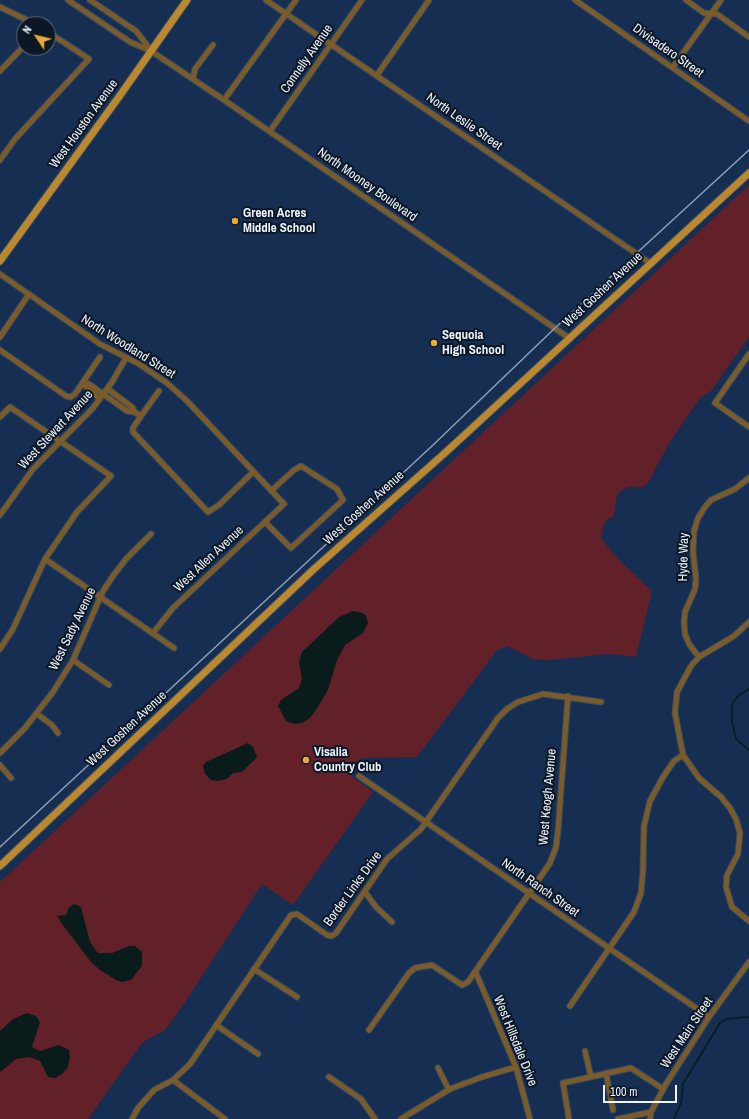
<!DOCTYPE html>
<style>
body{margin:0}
#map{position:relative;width:749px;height:1119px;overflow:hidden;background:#152e51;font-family:"Archivo Narrow",sans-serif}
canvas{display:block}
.north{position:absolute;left:16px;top:16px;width:40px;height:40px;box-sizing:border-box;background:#0c1726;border:1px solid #666f7c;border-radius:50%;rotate:305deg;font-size:11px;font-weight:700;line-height:16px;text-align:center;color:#eef4fd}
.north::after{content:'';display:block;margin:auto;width:14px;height:18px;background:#eaaa39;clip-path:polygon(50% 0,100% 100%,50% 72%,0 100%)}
.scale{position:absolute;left:603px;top:1085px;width:74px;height:18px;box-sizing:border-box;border:2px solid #eef4fd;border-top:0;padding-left:5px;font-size:12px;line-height:14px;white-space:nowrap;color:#eef4fd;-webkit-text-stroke:3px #0c1726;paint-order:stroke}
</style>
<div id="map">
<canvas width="749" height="1119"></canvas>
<div class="north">N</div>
<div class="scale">100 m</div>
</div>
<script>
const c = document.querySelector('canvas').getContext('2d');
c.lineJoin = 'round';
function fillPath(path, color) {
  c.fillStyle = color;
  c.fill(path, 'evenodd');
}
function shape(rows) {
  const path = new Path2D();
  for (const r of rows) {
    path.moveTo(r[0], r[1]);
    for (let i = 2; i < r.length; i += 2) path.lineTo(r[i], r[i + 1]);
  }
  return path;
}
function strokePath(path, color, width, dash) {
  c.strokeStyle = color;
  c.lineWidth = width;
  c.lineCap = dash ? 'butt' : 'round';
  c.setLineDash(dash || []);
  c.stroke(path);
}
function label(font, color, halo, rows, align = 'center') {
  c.font = font + ' "Archivo Narrow",sans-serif';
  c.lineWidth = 4;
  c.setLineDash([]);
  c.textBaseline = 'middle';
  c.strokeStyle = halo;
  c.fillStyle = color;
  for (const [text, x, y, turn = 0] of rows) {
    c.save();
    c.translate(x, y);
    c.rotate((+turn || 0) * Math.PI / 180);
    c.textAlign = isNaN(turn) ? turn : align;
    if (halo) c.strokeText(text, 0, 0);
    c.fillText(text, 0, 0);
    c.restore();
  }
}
const green = shape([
 [749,185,749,337,711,391,701,397,697,402,668,445,649,481,644,487,629,487,619,492,616,499,614,516,607,519,604,524,601,538,616,557,652,591,636,657,610,654,550,660,532,659,508,646,497,650,417,757,360,758,351,771,352,777,373,792,293,905,262,884,182,1007,165,1030,142,1043,88,1119,0,1119,0,882]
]);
const water = shape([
 [353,611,363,613,366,616,368,623,363,633,345,645,337,660,328,690,318,707,310,718,302,723,295,724,286,721,278,706,281,700,299,688,302,678,299,662,302,652,339,617],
 [248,743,253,747,257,757,242,772,233,773,227,779,218,781,211,780,205,774,203,766,206,762],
 [74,904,81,907,90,942,98,953,112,953,129,946,135,946,142,952,142,966,131,980,122,982,116,980,100,970,91,962,62,924,57,916,66,915,69,908],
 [27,1013,36,1016,40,1022,32,1047,40,1051,59,1045,69,1050,70,1057,68,1067,62,1074,56,1078,48,1077,40,1061,30,1057,16,1059,0,1072,0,1031,13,1019]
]);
const stream = shape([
 [749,689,738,696,732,704,732,721,736,739,749,750],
 [674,1119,681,1103,683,1084,720,1023,726,1019,749,1017]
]);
const minor = shape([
 [68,0,130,42,151,51,224,100,569,338],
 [90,0,136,31,151,50],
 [266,0,650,263],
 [575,0,749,121],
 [686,0,704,13,717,14,749,37],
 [0,7,35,24],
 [673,67,721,0],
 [0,71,24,46],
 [377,75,429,0],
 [193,79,195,69,213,45],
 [224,100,296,0],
 [270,131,362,0],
 [0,160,15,139,89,59,48,32],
 [0,274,100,344,139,364,167,383,188,402,284,504,173,608,153,633],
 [0,337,29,294],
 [0,350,66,396,71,397,75,394,100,357],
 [749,354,715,403,749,427],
 [108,389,133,408,134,412,141,416,159,391],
 [100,399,82,383,89,384,127,411,134,412],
 [141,416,133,428,133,432,208,512,219,505,253,472],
 [0,417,10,407,111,476,77,512,45,559,13,629,0,649],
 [0,515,33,469,93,408,112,382,126,358],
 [265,522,291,548,343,500,337,489,301,466,294,470,271,491],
 [45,559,174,648],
 [749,622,734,636,699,657,691,666,677,692,675,713,683,755,699,778,721,797,730,808,736,819,740,833,738,854,727,875,726,887,732,907,749,921],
 [699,657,689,644,685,634,684,622,685,612,695,589,696,579,693,552,694,531,698,518,705,507,711,500,735,489,749,478],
 [73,660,109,685],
 [37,714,52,725,58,733],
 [0,753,25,728,53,692,73,660,103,591,113,576,126,559,151,534],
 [0,765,11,778],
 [359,776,709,1017],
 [365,892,376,907,392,922],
 [254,969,297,997],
 [476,973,516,1067,530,1119],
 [570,1006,634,912,641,893,643,870,644,826,650,801,663,777,674,761,683,755],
 [216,1025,258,1054],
 [369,1030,409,973,415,968,432,965,462,985,468,982,550,863,556,847,558,831,568,696],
 [585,1051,591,1077],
 [438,1068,449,1090],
 [606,1073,613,1110],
 [329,1077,361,1099,375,1119],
 [173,1080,225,1119],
 [132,1119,138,1108,154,1090,173,1080,190,1064,291,915,297,914,327,935,332,936,336,933,387,859,421,829,498,718,507,709,518,702,543,694,601,702],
 [401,1119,450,1089,482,1077,516,1067],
 [569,1119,563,1083,631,1068,663,1089],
 [618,1119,651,1112],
 [650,1119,651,1112,666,1084,709,1017,749,962]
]);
const major = shape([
 [0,261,121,94,187,0],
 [0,866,314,569,446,452,749,173]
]);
const rail = shape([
 [0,847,432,446,555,328,749,150]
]);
const markers = [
 [235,221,4,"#eaaa39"],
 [434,343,4,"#eaaa39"],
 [306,760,4,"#eaaa39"]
];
const streetNames = [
 ["Divisadero Street",668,51,35],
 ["Connelly Avenue",307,59,-55],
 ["North Leslie Street",464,122,35],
 ["West Houston Avenue",84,124,-54],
 ["North Mooney Boulevard",367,185,35],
 ["West Goshen Avenue",603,290,-43],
 ["North Woodland Street",128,347,32],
 ["West Stewart Avenue",56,430,-47],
 ["West Goshen Avenue",364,508,-42],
 ["Hyde Way",684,557,-89],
 ["West Allen Avenue",209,559,-43],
 ["West Sady Avenue",73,629,-64],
 ["West Goshen Avenue",127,729,-43],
 ["West Keogh Avenue",548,797,-85],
 ["North Ranch Street",540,888,35],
 ["Border Links Drive",353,889,-54],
 ["West Main Street",687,1033,-56],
 ["West Hillsdale Drive",515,1041,68]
];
const poiNames = [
 ["Green Acres",243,214],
 ["Middle School",243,229],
 ["Sequoia",442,336],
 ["High School",442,351],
 ["Visalia",314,753],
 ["Country Club",314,768]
];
fillPath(green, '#622128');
fillPath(water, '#091b1b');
strokePath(stream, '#091b1b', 1.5);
strokePath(minor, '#334a69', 7);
strokePath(major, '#334a69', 9);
strokePath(minor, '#7b5b27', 5);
strokePath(major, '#bc882d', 7);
strokePath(rail, '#909eb3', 1.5);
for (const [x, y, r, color] of markers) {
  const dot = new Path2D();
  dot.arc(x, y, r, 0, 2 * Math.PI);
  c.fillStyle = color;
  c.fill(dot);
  strokePath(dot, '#0c1726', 1.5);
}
label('13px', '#eef4fd', '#0c1726', streetNames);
label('bold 13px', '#eef4fd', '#0c1726', poiNames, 'left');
</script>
